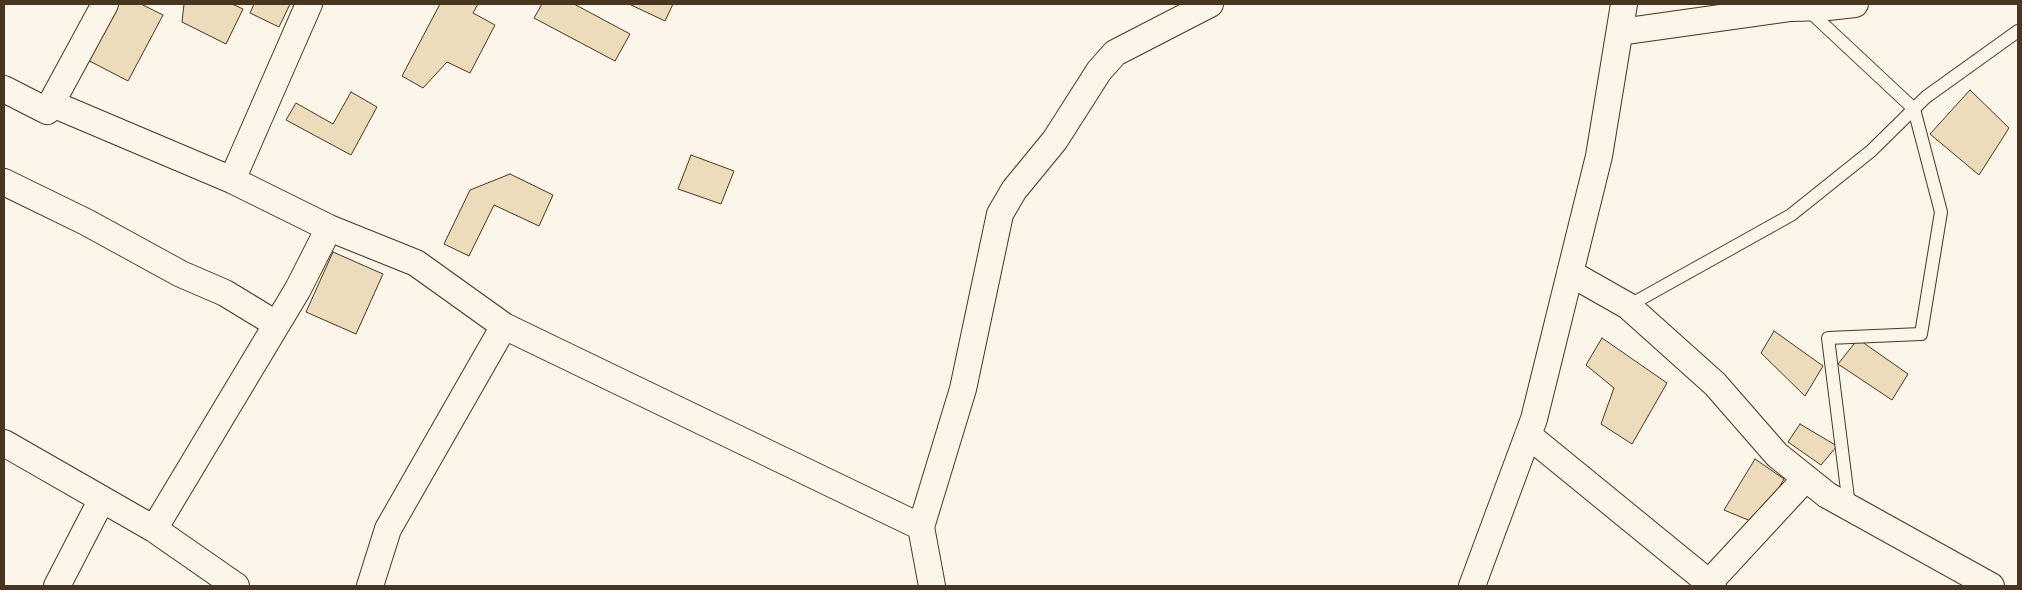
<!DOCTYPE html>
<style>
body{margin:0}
#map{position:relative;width:2022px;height:590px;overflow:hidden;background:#fbf6e9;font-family:Commissioner,sans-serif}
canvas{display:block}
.frame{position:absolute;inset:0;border:5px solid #4a3520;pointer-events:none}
</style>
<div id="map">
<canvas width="2022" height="590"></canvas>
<div class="frame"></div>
</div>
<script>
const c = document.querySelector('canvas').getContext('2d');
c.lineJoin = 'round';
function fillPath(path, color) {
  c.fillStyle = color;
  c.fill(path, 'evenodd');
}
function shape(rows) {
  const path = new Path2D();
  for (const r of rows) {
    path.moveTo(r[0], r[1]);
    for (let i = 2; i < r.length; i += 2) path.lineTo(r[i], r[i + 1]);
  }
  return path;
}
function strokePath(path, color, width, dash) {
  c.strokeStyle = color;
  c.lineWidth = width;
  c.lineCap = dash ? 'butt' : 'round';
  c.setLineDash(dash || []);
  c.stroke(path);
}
const building = shape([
 [105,4,141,4,163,15,128,81,78,55,105,4],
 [184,4,232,4,243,9,226,44,182,22,184,4],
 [254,4,290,4,279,27,250,13,254,4],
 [440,4,478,4,473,13,495,25,470,73,447,62,423,88,402,76,440,4],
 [542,4,574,4,630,34,615,61,534,18,542,4],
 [629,4,673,4,665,21,629,4],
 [1970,90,2009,128,1979,175,1930,134,1970,90],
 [351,92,377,107,351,155,286,120,296,103,333,124,351,92],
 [691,155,734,171,721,204,678,189,691,155],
 [510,174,553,195,539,226,494,205,469,256,444,244,470,190,510,174],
 [333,252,383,274,356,334,306,312,333,252],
 [1774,331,1823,366,1805,396,1761,353,1774,331],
 [1602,338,1667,383,1632,444,1601,424,1614,388,1586,365,1602,338],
 [1858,339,1908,374,1892,400,1838,364,1858,339],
 [1800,424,1837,446,1821,465,1788,442,1800,424],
 [1755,459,1784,479,1758,524,1724,510,1755,459]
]);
const lane = shape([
 [1807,9,1914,109,1941,212,1921,334,1828,338,1849,506],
 [1628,306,1791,215,1871,151,1926,97,2018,31]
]);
const street = shape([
 [1620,32,1791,8,1828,7,1855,4],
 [4,89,47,111,55,105,232,180,329,228,416,263,504,326,921,527],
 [47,111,105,4],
 [232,180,309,4],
 [4,182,86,222,181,274,225,293,276,324],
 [1570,273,1628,306,1715,384,1777,455,1827,495,1991,586],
 [1528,435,1713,586],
 [4,443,154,529,236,586],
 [154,529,298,289,329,228],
 [57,586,102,499],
 [370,586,388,529,504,326],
 [932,586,921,527,963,389,1000,214,1014,190,1055,140,1099,71,1115,53,1210,4],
 [1472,586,1534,419,1599,156,1624,4],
 [1706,586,1806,478]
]);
fillPath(building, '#ecdcbc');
strokePath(building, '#4a3520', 1);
strokePath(lane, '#4a3520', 14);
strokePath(street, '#4a3520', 28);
strokePath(lane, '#fbf6e9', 12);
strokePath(street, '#fbf6e9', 26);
</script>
